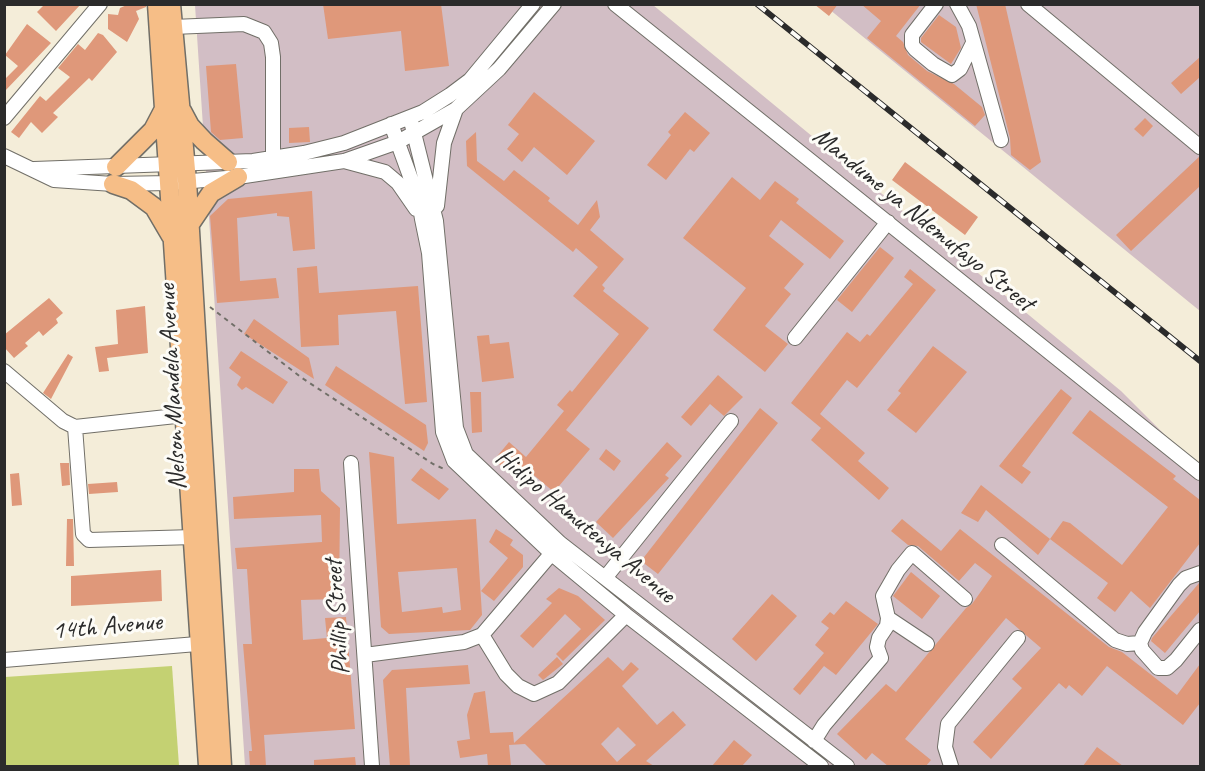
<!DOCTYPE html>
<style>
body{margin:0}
#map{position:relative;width:1205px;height:771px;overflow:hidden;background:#f4edd9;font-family:Caveat,sans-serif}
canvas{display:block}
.frame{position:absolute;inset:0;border:6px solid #2b2b2b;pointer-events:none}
</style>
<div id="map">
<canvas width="1205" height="771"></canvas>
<div class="frame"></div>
</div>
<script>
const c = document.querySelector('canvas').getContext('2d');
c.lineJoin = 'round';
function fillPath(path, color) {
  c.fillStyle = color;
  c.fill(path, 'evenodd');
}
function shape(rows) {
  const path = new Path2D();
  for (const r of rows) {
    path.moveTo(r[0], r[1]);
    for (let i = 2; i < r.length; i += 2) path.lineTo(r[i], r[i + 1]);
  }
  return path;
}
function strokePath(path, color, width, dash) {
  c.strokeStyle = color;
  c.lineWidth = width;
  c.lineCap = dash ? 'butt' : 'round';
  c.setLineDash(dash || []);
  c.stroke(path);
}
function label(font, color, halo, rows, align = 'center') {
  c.font = font + ' Caveat,sans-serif';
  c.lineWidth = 6;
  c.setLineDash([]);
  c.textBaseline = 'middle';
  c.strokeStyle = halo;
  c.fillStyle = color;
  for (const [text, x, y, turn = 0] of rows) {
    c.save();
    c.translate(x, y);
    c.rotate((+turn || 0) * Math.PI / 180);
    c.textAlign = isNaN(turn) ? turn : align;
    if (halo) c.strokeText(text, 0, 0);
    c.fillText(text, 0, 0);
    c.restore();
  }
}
const industrial = shape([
 [195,5,653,5,1121,391,1200,470,1200,766,245,766],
 [824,5,1200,5,1200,311]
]);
const green = shape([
 [172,666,179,766,5,766,5,677]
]);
const building = shape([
 [45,4,81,4,56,31,37,12],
 [129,4,146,4,146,7,136,11,139,19,127,42,108,29,108,14,118,15,120,8],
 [323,4,441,4,449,66,405,71,401,31,328,39],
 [814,4,838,4,829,16],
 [861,4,921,4,896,36,903,42,908,55,927,71,954,84,982,107,985,115,975,126,867,38,881,21],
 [976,4,1005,4,1041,162,1030,170,1011,155,1010,138],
 [939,15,956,27,961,48,951,64,921,42,921,38],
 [27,24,51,43,4,92,4,80,18,66,5,55],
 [98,33,103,35,117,52,92,81,89,78,53,113,58,117,42,133,31,122,19,138,11,132,40,96,46,101,70,77,58,68,78,44,85,50],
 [1200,57,1200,77,1181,94,1171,83],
 [236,64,243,138,220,140,211,132,206,66],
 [534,92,595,141,567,175,534,147,522,162,507,149,519,134,508,125],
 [685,112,710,133,694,152,690,149,666,180,647,165,671,135,668,132],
 [1145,118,1153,126,1143,137,1134,129],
 [309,127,310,142,289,143,289,128],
 [476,132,477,161,504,181,514,170,550,198,548,201,578,225,597,200,600,217,590,230,624,259,602,285,605,288,603,291,649,328,566,430,590,449,554,492,530,472,526,478,512,468,509,472,494,460,509,442,526,457,564,411,557,405,570,390,572,392,619,334,573,296,598,267,576,248,573,252,467,166,466,141],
 [1200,156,1200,186,1131,251,1116,235],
 [905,162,978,217,965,235,892,180],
 [732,177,760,200,775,181,799,199,796,203,844,241,830,259,781,220,769,236,804,264,784,288,791,294,765,326,788,344,765,372,713,330,746,288,683,238],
 [312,191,315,249,293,251,289,217,277,216,277,213,237,218,240,281,276,278,279,298,217,303,210,216,228,199],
 [880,247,894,258,852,312,837,300],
 [317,266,319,293,418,286,427,402,405,404,396,311,338,315,339,345,301,347,297,268],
 [910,269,936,290,857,388,847,380,820,414,865,453,858,461,889,488,879,500,811,440,821,428,791,403,847,332,860,342,867,334,870,336,913,284,904,277],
 [49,298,63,313,56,319,58,323,43,336,39,331,25,343,28,346,14,358,4,347,4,335],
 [145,306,148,353,107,358,109,371,99,372,95,347,118,344,116,310],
 [254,319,309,358,314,379,244,334],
 [489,335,490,344,509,342,514,378,482,382,477,336],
 [933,346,967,372,916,433,887,410,901,393,898,391],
 [241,351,288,382,273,404,246,387,242,390,237,385,241,377,229,368],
 [68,354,73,357,51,399,43,393],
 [336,366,426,425,428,443,424,451,325,385],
 [718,375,743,397,724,416,710,404,691,426,681,417],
 [1061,389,1072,398,1022,466,1031,472,1022,484,999,466],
 [470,392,481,392,482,432,472,433],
 [760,408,778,423,658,574,641,561],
 [1090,410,1176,476,1173,479,1200,500,1200,543,1150,608,1131,591,1115,612,1097,598,1108,583,1050,539,1063,521,1070,523,1122,565,1168,507,1072,433],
 [667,442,682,456,665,475,669,478,613,538,596,522],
 [606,449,621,461,614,471,599,459],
 [369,452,394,457,397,524,476,519,482,615,470,630,389,634,381,627],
 [457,568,461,610,443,613,442,607,402,612,398,572],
 [60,463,69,463,70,485,62,486],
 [421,468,449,489,439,500,411,480],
 [294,469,319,469,321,491,340,508,339,599,301,600,303,640,327,638,325,618,346,617,355,729,264,735,266,766,250,766,249,751,252,751,243,644,252,644,247,569,237,569,235,548,322,542,321,515,234,519,233,497,294,492],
 [19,473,22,505,12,506,10,474],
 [117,482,118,492,89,494,88,484],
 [981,485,1050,539,1038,555,986,510,978,522,961,513],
 [67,519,73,519,74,566,66,566],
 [902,519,941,551,960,529,1109,647,1122,652,1177,695,1200,664,1200,703,1183,725,1107,666,1082,696,1069,685,1066,689,1059,683,991,759,973,742,1022,688,1012,679,1041,648,1006,618,905,739,931,760,926,766,888,766,872,753,866,760,837,734,886,684,896,692,966,608,972,604,992,576,975,563,959,581,918,546,908,545,891,531],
 [496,529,513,540,510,545,523,555,523,567,494,601,481,591,508,558,489,542],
 [161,570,162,601,71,606,71,576],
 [911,572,940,596,922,619,893,596],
 [1200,582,1200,611,1165,653,1151,641,1152,638],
 [559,588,578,596,605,620,563,661,556,654,581,629,565,614,533,648,520,636,552,603,546,599],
 [772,594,797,616,756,661,732,639],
 [846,601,878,624,836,675,824,666,800,695,793,689,824,653,815,645,829,628,821,622,830,612,834,615],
 [557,657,563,664,543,680,538,675],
 [608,657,623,671,631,662,639,669,622,686,657,725,673,711,686,725,646,761,654,766,547,766,525,744,509,745,511,766,488,766,487,754,460,758,457,741,470,739,467,715,474,693,485,691,490,733,513,732,514,743],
 [618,727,636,745,617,762,601,744],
 [468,665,470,684,406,688,410,766,390,766,383,680,392,670],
 [734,740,752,755,742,766,712,766],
 [1097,747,1123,766,1083,766],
 [355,757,356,766,314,766,314,760]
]);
const path = shape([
 [210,307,302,378,433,464,444,469]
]);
const minor = shape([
 [615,4,1200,473],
 [936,4,912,35,912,45,915,49,933,64,952,75,960,69,973,43],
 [957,4,969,26,1001,140],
 [1028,4,1200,147],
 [173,27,244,24,264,32,271,43,273,57,273,158],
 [410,117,436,221,456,428,466,454,560,543,847,766],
 [4,118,100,4],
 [391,124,419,201,422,219,429,253,443,432,454,461,551,553,626,615,821,766],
 [4,156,54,180,113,184,170,183,238,177,344,161,398,142,456,109,499,69,554,4],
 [344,161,385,172,398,183,416,209],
 [34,169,253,161,304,153,344,143,423,112,450,95,470,80,533,4],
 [437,206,444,143,456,109],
 [795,338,888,222],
 [4,371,63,421,75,427,185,415],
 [75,427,83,534,89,540,194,537],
 [351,463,372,766],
 [1002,545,1115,640,1127,644,1140,643],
 [1200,573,1186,578,1179,585,1145,632,1140,643,1142,650,1158,668,1167,668,1176,660,1200,630],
 [605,578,731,421],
 [888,618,927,644],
 [482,635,506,674,518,686,534,694,558,683,626,615],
 [365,655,464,642,482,635,557,547],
 [4,660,209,643],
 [814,741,824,725,881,658,877,647,879,638,887,626,888,618,883,596,898,570,912,553,965,599],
 [951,766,945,747,948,724,1018,638]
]);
const major = shape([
 [157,4,208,766],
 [171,4,187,181,222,766],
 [182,111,190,126,204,141,228,162],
 [116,167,153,130,164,109],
 [113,184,131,190,154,207,171,236],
 [188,227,211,193,238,177]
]);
const rail = shape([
 [757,4,1200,361]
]);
const streetNames = [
 ["Mandume ya Ndemufayo Street",923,220,39],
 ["Nelson Mandela Avenue",173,387,-93],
 ["Hidipo Hamutenya Avenue",585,526,40],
 ["Phillip Street",338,617,-94],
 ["14th Avenue",107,627,-5]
];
fillPath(industrial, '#d2bec5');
fillPath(green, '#c4d172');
fillPath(building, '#df987a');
strokePath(minor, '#716f68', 16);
strokePath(major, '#716f68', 21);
strokePath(path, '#716f68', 2, [4.5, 4.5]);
strokePath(minor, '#fff', 14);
strokePath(major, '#f6be87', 18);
strokePath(rail, '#2b2b2b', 6);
strokePath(rail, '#fdfcf7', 4, [11]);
label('26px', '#2b2b2b', '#fdfcf7', streetNames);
</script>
